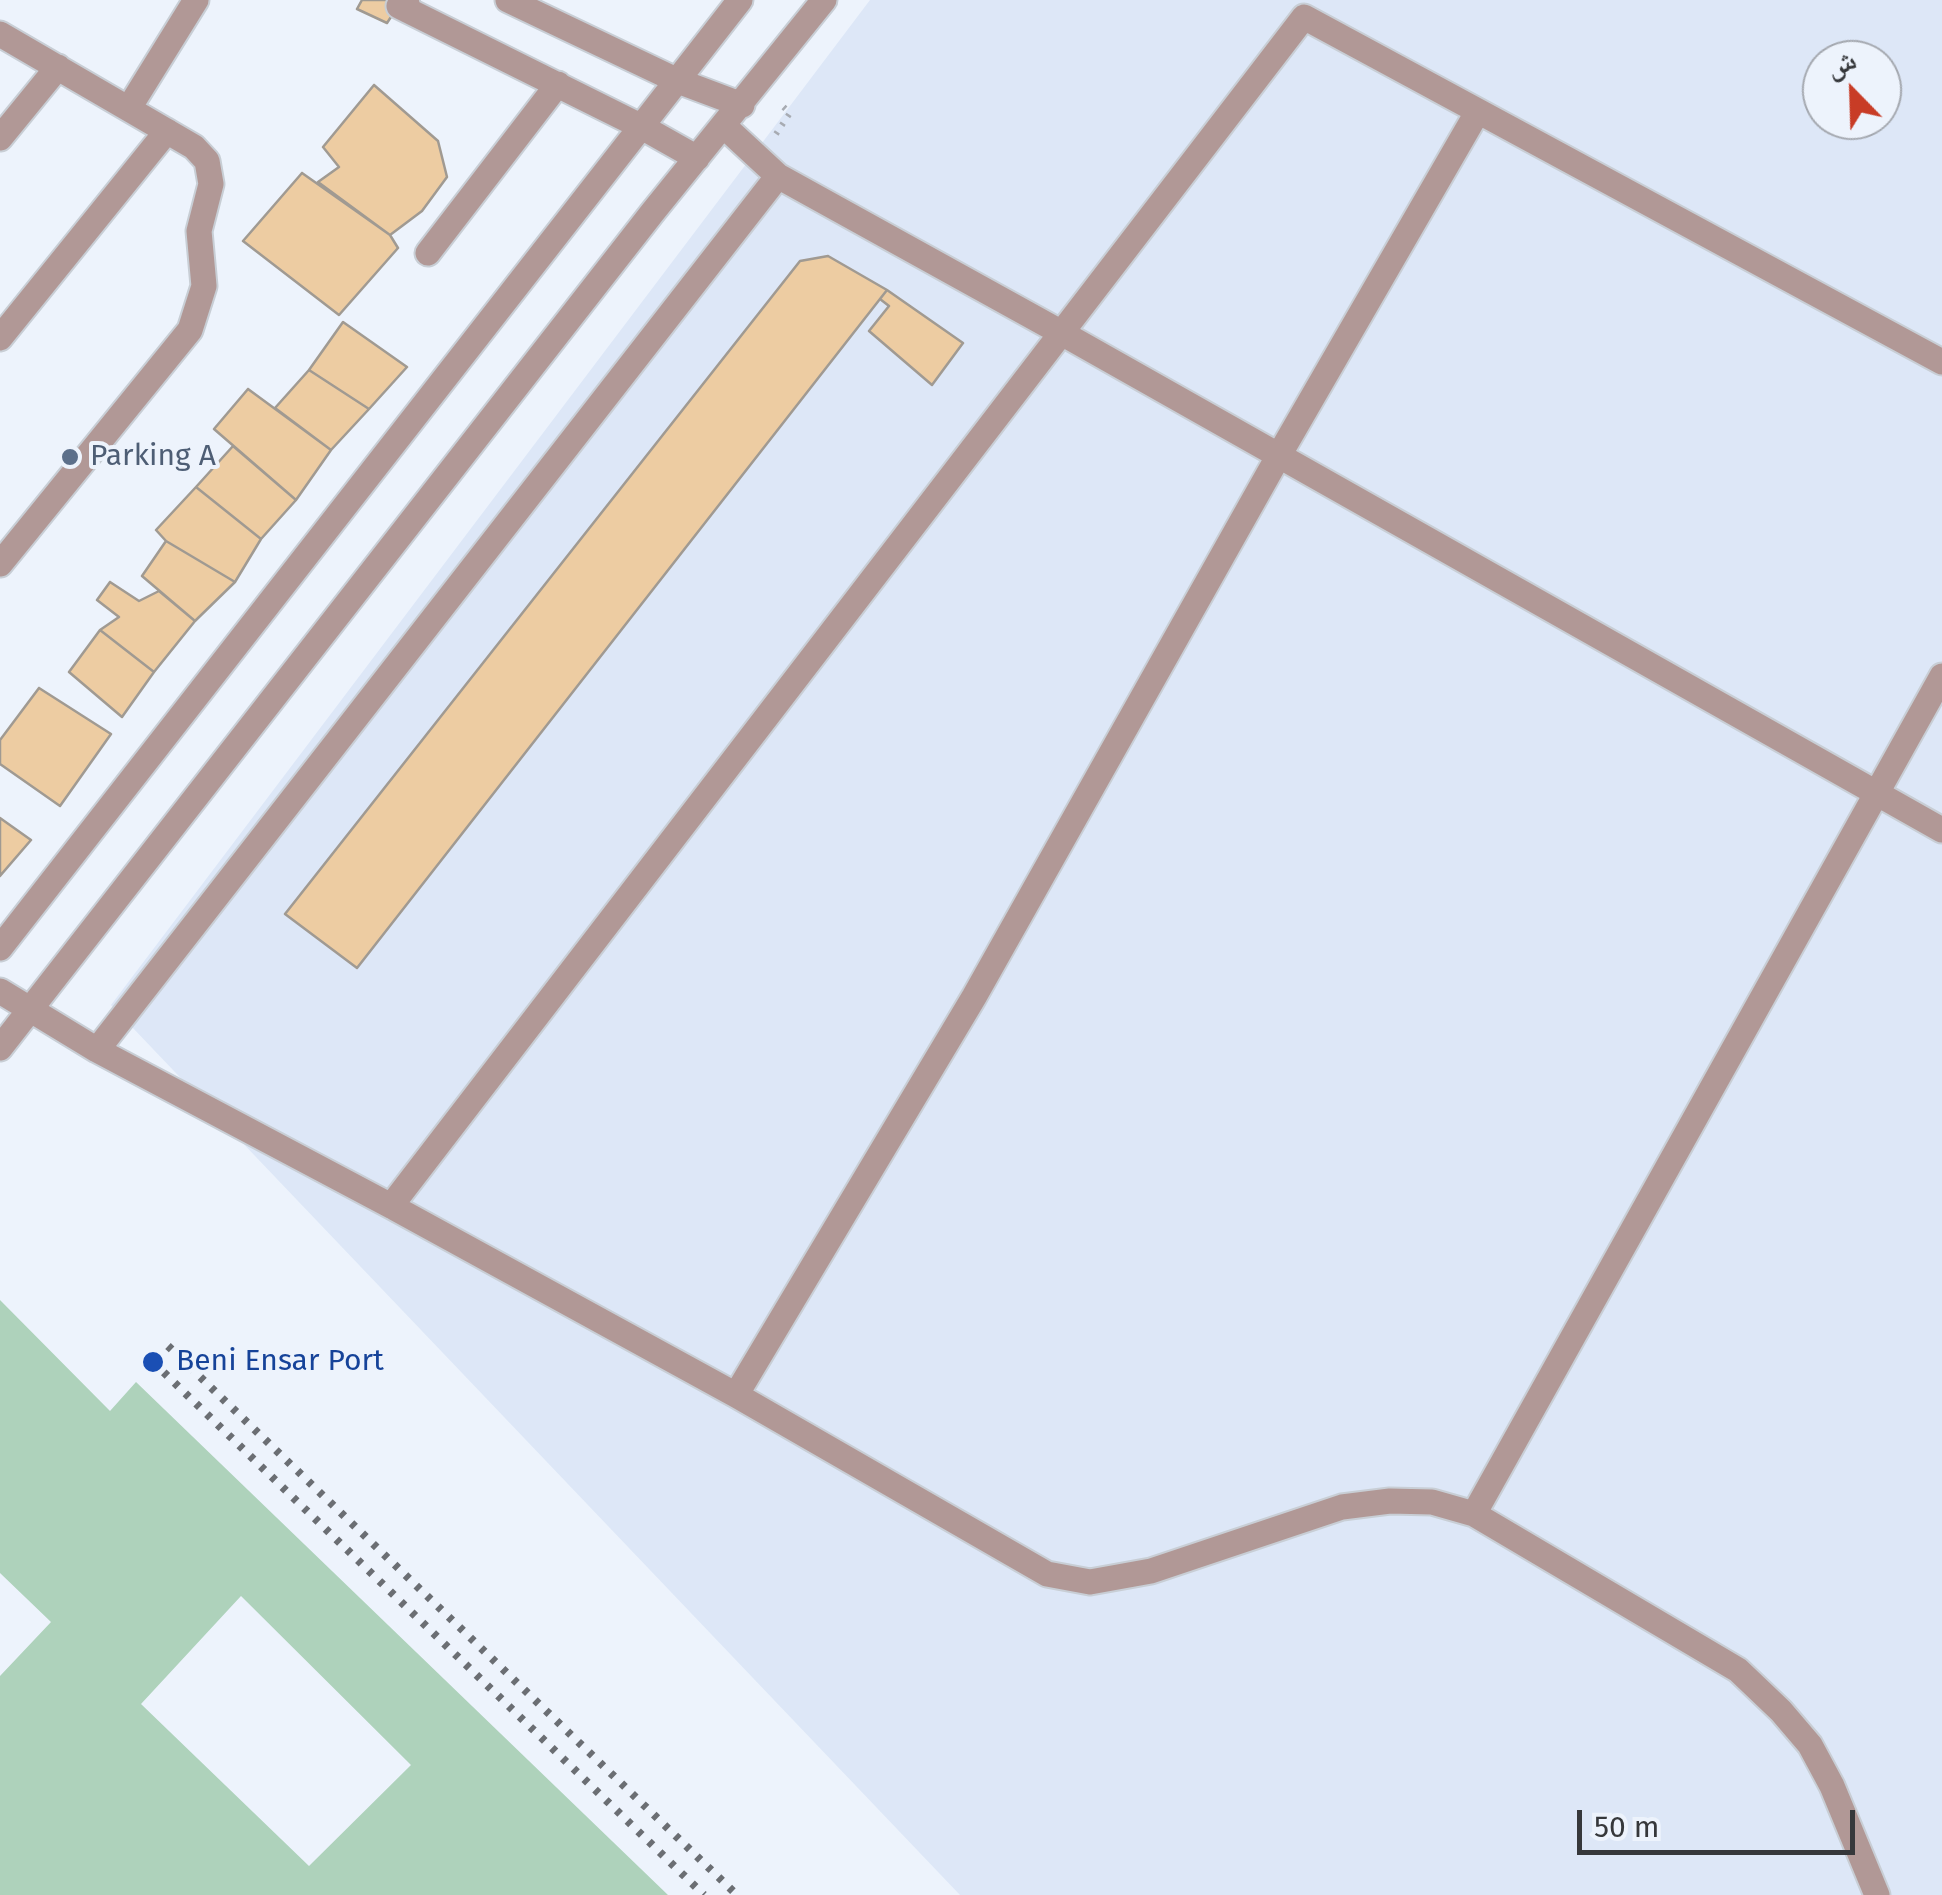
<!DOCTYPE html>
<meta charset="utf-8">
<style>
body{margin:0}
#map{position:relative;width:1942px;height:1895px;overflow:hidden;background:#edf3fc;font-family:"Fira Sans","Noto Naskh Arabic",sans-serif}
canvas{display:block}
.north{position:absolute;left:1802px;top:40px;width:100px;height:100px;box-sizing:border-box;background:#edf3fc;border:2px solid #a4a8af;border-radius:50%;rotate:337deg;font-size:28px;font-weight:700;line-height:40px;text-align:center;color:#36383b}
.north::after{content:'';display:block;margin:auto;width:35px;height:45px;background:#c83c26;clip-path:polygon(50% 0,100% 100%,50% 72%,0 100%)}
.scale{position:absolute;left:1577px;top:1810px;width:278px;height:45px;box-sizing:border-box;border:5px solid #36383b;border-top:0;padding-left:12px;font-size:30px;line-height:35px;white-space:nowrap;color:#36383b;-webkit-text-stroke:8px #edf3fc;paint-order:stroke}
</style>
<div id="map">
<canvas width="1942" height="1895"></canvas>
<div class="north">ش</div>
<div class="scale">50 m</div>
</div>
<script>
const c = document.querySelector('canvas').getContext('2d');
c.lineJoin = 'round';
function fillPath(path, color) {
  c.fillStyle = color;
  c.fill(path, 'evenodd');
}
function shape(rows) {
  const path = new Path2D();
  for (const r of rows) {
    path.moveTo(r[0], r[1]);
    for (let i = 2; i < r.length; i += 2) path.lineTo(r[i], r[i + 1]);
  }
  return path;
}
function strokePath(path, color, width, dash) {
  c.strokeStyle = color;
  c.lineWidth = width;
  c.lineCap = dash ? 'butt' : 'round';
  c.setLineDash(dash || []);
  c.stroke(path);
}
function label(font, color, halo, rows, align = 'center') {
  c.font = font + ' "Fira Sans",sans-serif';
  c.lineWidth = 8;
  c.setLineDash([]);
  c.textBaseline = 'middle';
  c.strokeStyle = halo;
  c.fillStyle = color;
  for (const [text, x, y, turn = 0] of rows) {
    c.save();
    c.translate(x, y);
    c.rotate((+turn || 0) * Math.PI / 180);
    c.textAlign = isNaN(turn) ? turn : align;
    if (halo) c.strokeText(text, 0, 0);
    c.fillText(text, 0, 0);
    c.restore();
  }
}
const built = shape([
 [870,0,1942,0,1942,1895,960,1895,111,1005],
 [1822,60,1882,60,1882,120,1822,120]
]);
const green = shape([
 [0,1300,110,1411,136,1382,668,1895,0,1895,0,1676,51,1622,0,1573],
 [241,1596,411,1765,309,1866,141,1704]
]);
const building = shape([
 [362,0,402,0,387,23,357,9,362,0],
 [374,85,438,141,447,177,422,211,390,235,318,182,339,167,323,147,374,85],
 [302,173,390,235,398,248,339,315,243,241,302,173],
 [828,256,887,290,357,968,285,914,800,261,828,256],
 [887,290,963,343,932,385,869,331,889,306,880,299,887,290],
 [343,322,407,367,369,409,309,370,343,322],
 [309,370,369,409,331,450,275,408,309,370],
 [248,389,331,450,296,500,214,429,248,389],
 [233,446,296,500,261,539,196,487,233,446],
 [196,487,261,539,235,582,166,541,156,530,196,487],
 [166,541,235,582,195,621,142,576,166,541],
 [110,582,139,601,159,591,195,621,154,672,100,630,119,617,97,600,110,582],
 [100,630,154,672,122,717,69,672,100,630],
 [39,688,111,734,60,806,0,764,0,740,39,688],
 [0,818,31,840,0,876,0,818]
]);
const path = shape([
 [776,134,790,113,778,102]
]);
const minor = shape([
 [402,0,407,4,399,6,642,127,697,158],
 [508,0,678,81,742,105],
 [0,34,194,147,207,161,211,184,199,231,204,286,190,330,0,564],
 [129,108,196,0],
 [724,126,778,176,1060,332,1942,830],
 [0,138,58,67],
 [428,253,558,84],
 [0,338,167,131],
 [0,948,740,0],
 [0,991,97,1050,391,1206,736,1395,1047,1574,1090,1582,1151,1571,1342,1507,1390,1501,1432,1502,1474,1514,1738,1670,1781,1711,1810,1745,1832,1786,1877,1895],
 [0,1048,652,213,824,0],
 [97,1050,778,176],
 [391,1206,1304,17,1942,362],
 [736,1395,974,997,1278,457,1478,111],
 [1474,1514,1942,676]
]);
const rail = shape([
 [168,1346,737,1895],
 [153,1362,704,1895]
]);
const markers = [
 [70,457,10,"#5c6f8a"],
 [153,1362,12,"#1a4fb4"]
];
const serviceNames = [
 ["Parking A",90,457]
];
const transitNames = [
 ["Beni Ensar Port",176,1362]
];
fillPath(built, '#dde7f7');
fillPath(green, '#aed2bb');
fillPath(building, '#edcca2');
strokePath(building, '#a09a92', 2.5);
strokePath(minor, '#c8ced5', 29);
strokePath(path, '#a7abb2', 6, [2.5, 8]);
strokePath(minor, '#b19896', 25);
strokePath(rail, '#6b6e73', 8, [5, 10]);
for (const [x, y, r, color] of markers) {
  const dot = new Path2D();
  dot.arc(x, y, r, 0, 2 * Math.PI);
  c.fillStyle = color;
  c.fill(dot);
  strokePath(dot, '#edf3fc', 4);
}
label('30px', '#4e5e75', '#edf3fc', serviceNames, 'left');
label('30px', '#164399', '#edf3fc', transitNames, 'left');
</script>
